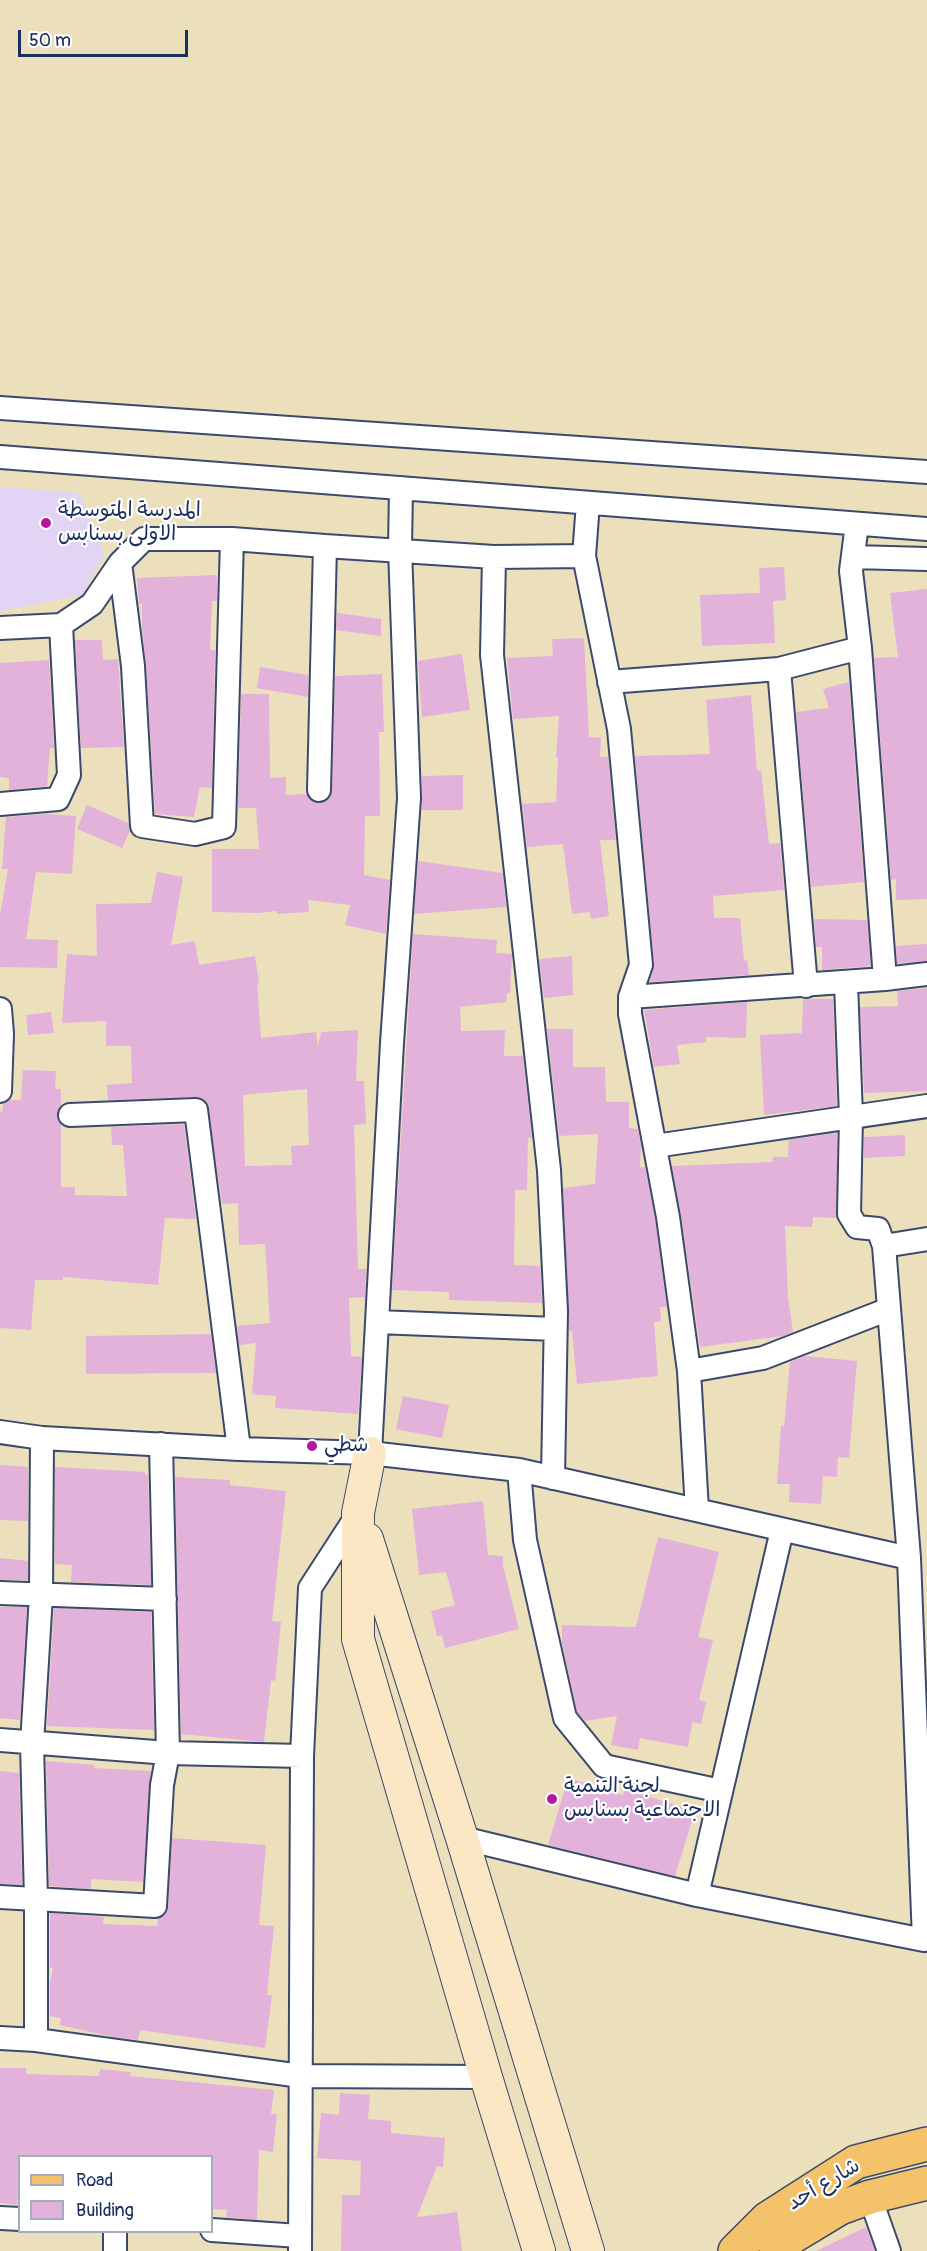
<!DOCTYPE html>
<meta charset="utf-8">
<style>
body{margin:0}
#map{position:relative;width:927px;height:2251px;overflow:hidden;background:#ebdfbc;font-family:Pangolin,sans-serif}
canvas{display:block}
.legend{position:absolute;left:18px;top:2155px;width:195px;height:78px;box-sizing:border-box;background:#fff;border:2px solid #a4acbf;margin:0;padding:8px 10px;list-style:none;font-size:18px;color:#1b2f5e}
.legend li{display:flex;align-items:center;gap:12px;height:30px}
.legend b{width:30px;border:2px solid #a4acbf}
.scale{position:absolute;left:18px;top:30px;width:170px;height:27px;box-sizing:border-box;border:3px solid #1b2f5e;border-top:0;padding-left:8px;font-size:18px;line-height:21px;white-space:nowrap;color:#1b2f5e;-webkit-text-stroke:4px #fff;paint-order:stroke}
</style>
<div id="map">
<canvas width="927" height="2251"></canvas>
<ul class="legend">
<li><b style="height:8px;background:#f4c26a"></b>Road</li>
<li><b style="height:16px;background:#e3b2db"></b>Building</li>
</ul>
<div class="scale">50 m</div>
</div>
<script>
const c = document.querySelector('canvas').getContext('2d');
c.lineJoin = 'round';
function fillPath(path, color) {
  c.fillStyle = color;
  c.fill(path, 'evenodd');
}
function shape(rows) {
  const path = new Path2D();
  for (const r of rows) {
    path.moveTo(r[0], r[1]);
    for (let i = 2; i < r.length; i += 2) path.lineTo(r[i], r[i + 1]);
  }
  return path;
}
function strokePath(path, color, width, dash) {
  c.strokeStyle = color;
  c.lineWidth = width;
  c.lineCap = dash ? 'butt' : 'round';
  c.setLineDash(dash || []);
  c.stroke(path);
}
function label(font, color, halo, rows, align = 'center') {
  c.font = font + ' Pangolin,"Playpen Sans Arabic",sans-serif';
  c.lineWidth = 4.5;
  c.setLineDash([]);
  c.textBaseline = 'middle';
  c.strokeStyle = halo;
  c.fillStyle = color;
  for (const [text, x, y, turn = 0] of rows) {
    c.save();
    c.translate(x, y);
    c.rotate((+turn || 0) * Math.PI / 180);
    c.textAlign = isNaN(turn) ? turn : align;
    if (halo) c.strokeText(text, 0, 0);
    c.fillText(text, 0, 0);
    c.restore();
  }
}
const built = shape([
 [7,487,80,493,104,554,82,595,0,611,0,488]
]);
const building = shape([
 [784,567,786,600,773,601,775,643,702,646,700,595,760,593,759,568],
 [217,575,217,601,212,601,210,650,215,650,212,788,200,787,194,817,155,814,146,665,142,626,142,604,139,604,137,578],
 [927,589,927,899,896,900,896,879,891,880,874,658,898,657,890,593],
 [337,613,381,619,381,636,336,630],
 [584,638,589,737,601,738,600,757,608,757,616,840,600,840,609,916,591,919,590,912,572,914,563,844,527,847,522,804,556,802,558,758,556,757,559,716,513,719,507,658,553,656,552,639],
 [75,640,102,640,103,660,118,659,124,747,81,748],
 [462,654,470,710,422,717,418,661],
 [49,660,54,748,50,748,47,786,9,790,9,778,0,777,0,663],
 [260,667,308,675,308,697,257,688],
 [382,674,384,732,379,732,380,816,365,816,364,875,390,880,386,934,345,925,350,905,308,900,309,912,277,914,277,911,258,913,212,912,212,849,259,849,256,808,238,808,241,694,269,694,270,778,286,777,286,795,307,794,312,801,319,803,330,797,332,790,335,676],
 [849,682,864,882,811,887,796,712,829,708,823,689],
 [751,695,757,771,761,770,769,844,780,843,784,890,713,896,714,918,740,918,744,961,747,960,749,975,650,982,654,964,635,756,710,754,706,700],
 [463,775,463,810,422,810,422,776],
 [87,805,128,823,130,831,122,848,77,829],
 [45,814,76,816,72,874,36,872,26,939,58,940,57,968,0,967,0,915,8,869,2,869,6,817],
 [418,861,503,873,506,907,414,914],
 [157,872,183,877,171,945,195,941,199,965,255,956,259,983,257,984,261,1038,316,1032,318,1047,321,1032,358,1030,356,1081,364,1081,366,1124,354,1125,358,1269,366,1269,365,1297,349,1298,351,1356,362,1357,358,1414,275,1408,276,1396,252,1394,256,1343,239,1345,237,1326,270,1323,265,1244,239,1245,238,1203,222,1204,207,1103,202,1098,195,1097,108,1100,107,1085,132,1083,131,1046,106,1046,106,1021,62,1023,67,954,97,956,96,904,151,903],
 [307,1089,309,1145,291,1146,292,1165,245,1166,243,1095],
 [814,919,867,920,871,966,822,970,822,947,816,947],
 [413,934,497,940,496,953,512,954,510,993,507,993,506,1002,460,1007,461,1031,505,1030,504,1056,523,1056,532,1138,528,1138,527,1190,515,1190,514,1265,540,1266,542,1303,449,1300,449,1292,392,1290],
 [927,944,927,961,897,964,896,946],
 [572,956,573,995,544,998,539,959],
 [927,988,927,1091,864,1093,860,1007,898,1006,897,991],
 [803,999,833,999,837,1106,764,1115,760,1035,802,1033],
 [747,1002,746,1038,706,1037,706,1042,677,1045,680,1064,654,1067,644,1010],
 [51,1012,54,1033,28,1035,26,1015],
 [547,1029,573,1029,573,1067,605,1067,606,1102,629,1102,629,1128,638,1129,641,1145,640,1167,645,1167,655,1219,667,1307,660,1307,661,1321,654,1322,658,1376,577,1384,572,1331,569,1331,563,1188,595,1184,598,1134,559,1136],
 [23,1070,56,1071,55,1089,61,1089,61,1105,57,1115,61,1125,61,1187,75,1187,75,1195,127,1196,123,1145,112,1145,111,1127,184,1124,196,1219,165,1218,158,1285,63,1277,63,1280,35,1280,31,1330,0,1328,0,1111,2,1112,3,1104,10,1100,21,1100],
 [837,1133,837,1218,813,1217,812,1227,785,1226,788,1297,793,1332,782,1336,700,1347,681,1215,672,1166,772,1162,773,1157,788,1157,789,1140],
 [905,1135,905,1156,864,1158,864,1137],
 [211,1334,216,1373,86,1374,86,1336],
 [805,1356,857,1361,849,1458,838,1457,837,1477,823,1476,821,1504,789,1502,790,1484,777,1484,781,1426,784,1426,790,1362],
 [403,1396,449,1405,442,1438,396,1429],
 [0,1465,28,1467,28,1521,0,1520],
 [55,1467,145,1472,145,1475,148,1475,151,1585,71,1582,72,1565,55,1564],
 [175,1477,230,1480,230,1485,286,1491,272,1621,281,1622,275,1681,271,1680,264,1742,181,1734],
 [483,1501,488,1555,503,1556,503,1566,519,1629,445,1648,442,1635,437,1636,431,1611,455,1605,446,1572,419,1575,412,1509],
 [658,1537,719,1552,698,1637,713,1640,699,1700,706,1702,701,1724,692,1722,688,1747,640,1738,638,1750,611,1745,617,1716,585,1721,577,1712,562,1643,562,1625,636,1627],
 [0,1558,28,1561,28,1580,0,1580],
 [0,1607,27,1607,20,1720,0,1718],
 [54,1608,151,1612,154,1730,47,1726],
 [46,1761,94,1765,94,1768,151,1771,143,1882,91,1879,91,1889,49,1886],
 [0,1771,19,1773,22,1885,0,1884],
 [568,1778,623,1795,625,1789,695,1811,675,1876,548,1845],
 [172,1838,266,1845,259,1925,274,1926,267,1995,272,1995,265,2048,140,2030,138,2040,113,2037,60,2025,61,2018,50,2016,50,1983,53,1968,50,1967,50,1913,104,1917,103,1924,157,1926,158,1919,166,1914,168,1907],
 [0,2068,26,2068,26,2074,99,2076,100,2069,131,2072,130,2076,274,2090,271,2114,277,2114,273,2152,259,2150,257,2220,226,2217,227,2210,212,2209,212,2157,20,2157,17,2205,0,2203],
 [340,2093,370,2095,368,2119,391,2121,391,2133,445,2138,443,2167,437,2166,417,2217,457,2212,462,2251,341,2251,342,2195,360,2195,361,2161,317,2158,321,2113,339,2115],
 [866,2227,875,2251,816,2251]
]);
const street = shape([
 [0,408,927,472],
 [0,457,927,529],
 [232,539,224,827,195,834,142,826,133,666,120,563,144,539,232,539,325,546],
 [584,556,619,729,641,965,630,997,630,1014,668,1217,689,1371,697,1510],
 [494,557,492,655,549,1170,556,1311,553,1478],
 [853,557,927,559],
 [0,628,61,625,92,604,120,563],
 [779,669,806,986],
 [609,682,779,669,860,648],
 [319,790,325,546,494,557,584,556,588,503],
 [0,804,58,799,69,775,61,625],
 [885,979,927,974],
 [846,983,851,1117,849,1214,857,1227,878,1229,884,1246],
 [630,997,885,979,860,648,851,571,857,524],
 [0,1009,2,1034,0,1091],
 [70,1115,196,1110,239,1449],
 [655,1146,927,1106],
 [377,1322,555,1329],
 [689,1371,763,1358,889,1309],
 [0,1432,42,1438,239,1449,370,1453,519,1470,909,1558],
 [370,1453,392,1043,409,798,400,549,401,488],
 [519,1470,525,1540,565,1718,604,1766,721,1791],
 [0,1593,165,1599],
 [0,1740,168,1753,302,1756],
 [462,1838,697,1895,924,1940,909,1558,884,1246,927,1239],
 [697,1895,782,1530],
 [0,1897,155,1906,162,1785,168,1753,161,1444],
 [0,2038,36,2040,301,2076,486,2077],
 [36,2040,36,1899,32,1744,41,1595,42,1438],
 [870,2197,889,2251],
 [0,2218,20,2219],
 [212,2230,299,2236],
 [115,2251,115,2232],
 [300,2251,302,1756,310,1588,358,1514]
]);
const secondary = shape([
 [370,1453,358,1513,358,1639,486,2077,539,2251],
 [367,1539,462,1838,588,2251]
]);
const primary = shape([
 [735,2251,767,2219,856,2162,927,2144],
 [776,2251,792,2237,840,2208,870,2197,927,2183]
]);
const markers = [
 [46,523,6,"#b5179e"],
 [312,1446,6,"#b5179e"],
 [552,1799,6,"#b5179e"]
];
const poiNames = [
 ["المدرسة المتوسطة",58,511],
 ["الاولى بسنابس",58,535],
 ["شطي",324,1446],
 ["لجنة التنمية",564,1787],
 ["الاجتماعية بسنابس",564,1811]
];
const streetNames = [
 ["شارع أحد",824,2185,-31]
];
fillPath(built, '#e1d4f4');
fillPath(building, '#e3b2db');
strokePath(street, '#3a496c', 26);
strokePath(secondary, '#3a496c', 34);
strokePath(primary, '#3a496c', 36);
strokePath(street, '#fff', 22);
strokePath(secondary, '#fbe7c3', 32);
strokePath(primary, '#f4c26a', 33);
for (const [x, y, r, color] of markers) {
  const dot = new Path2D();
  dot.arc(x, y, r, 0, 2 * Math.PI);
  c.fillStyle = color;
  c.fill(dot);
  strokePath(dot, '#fff', 2);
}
label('21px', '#1b2f5e', '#fff', poiNames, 'left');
label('21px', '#1b2f5e', '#fff', streetNames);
</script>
